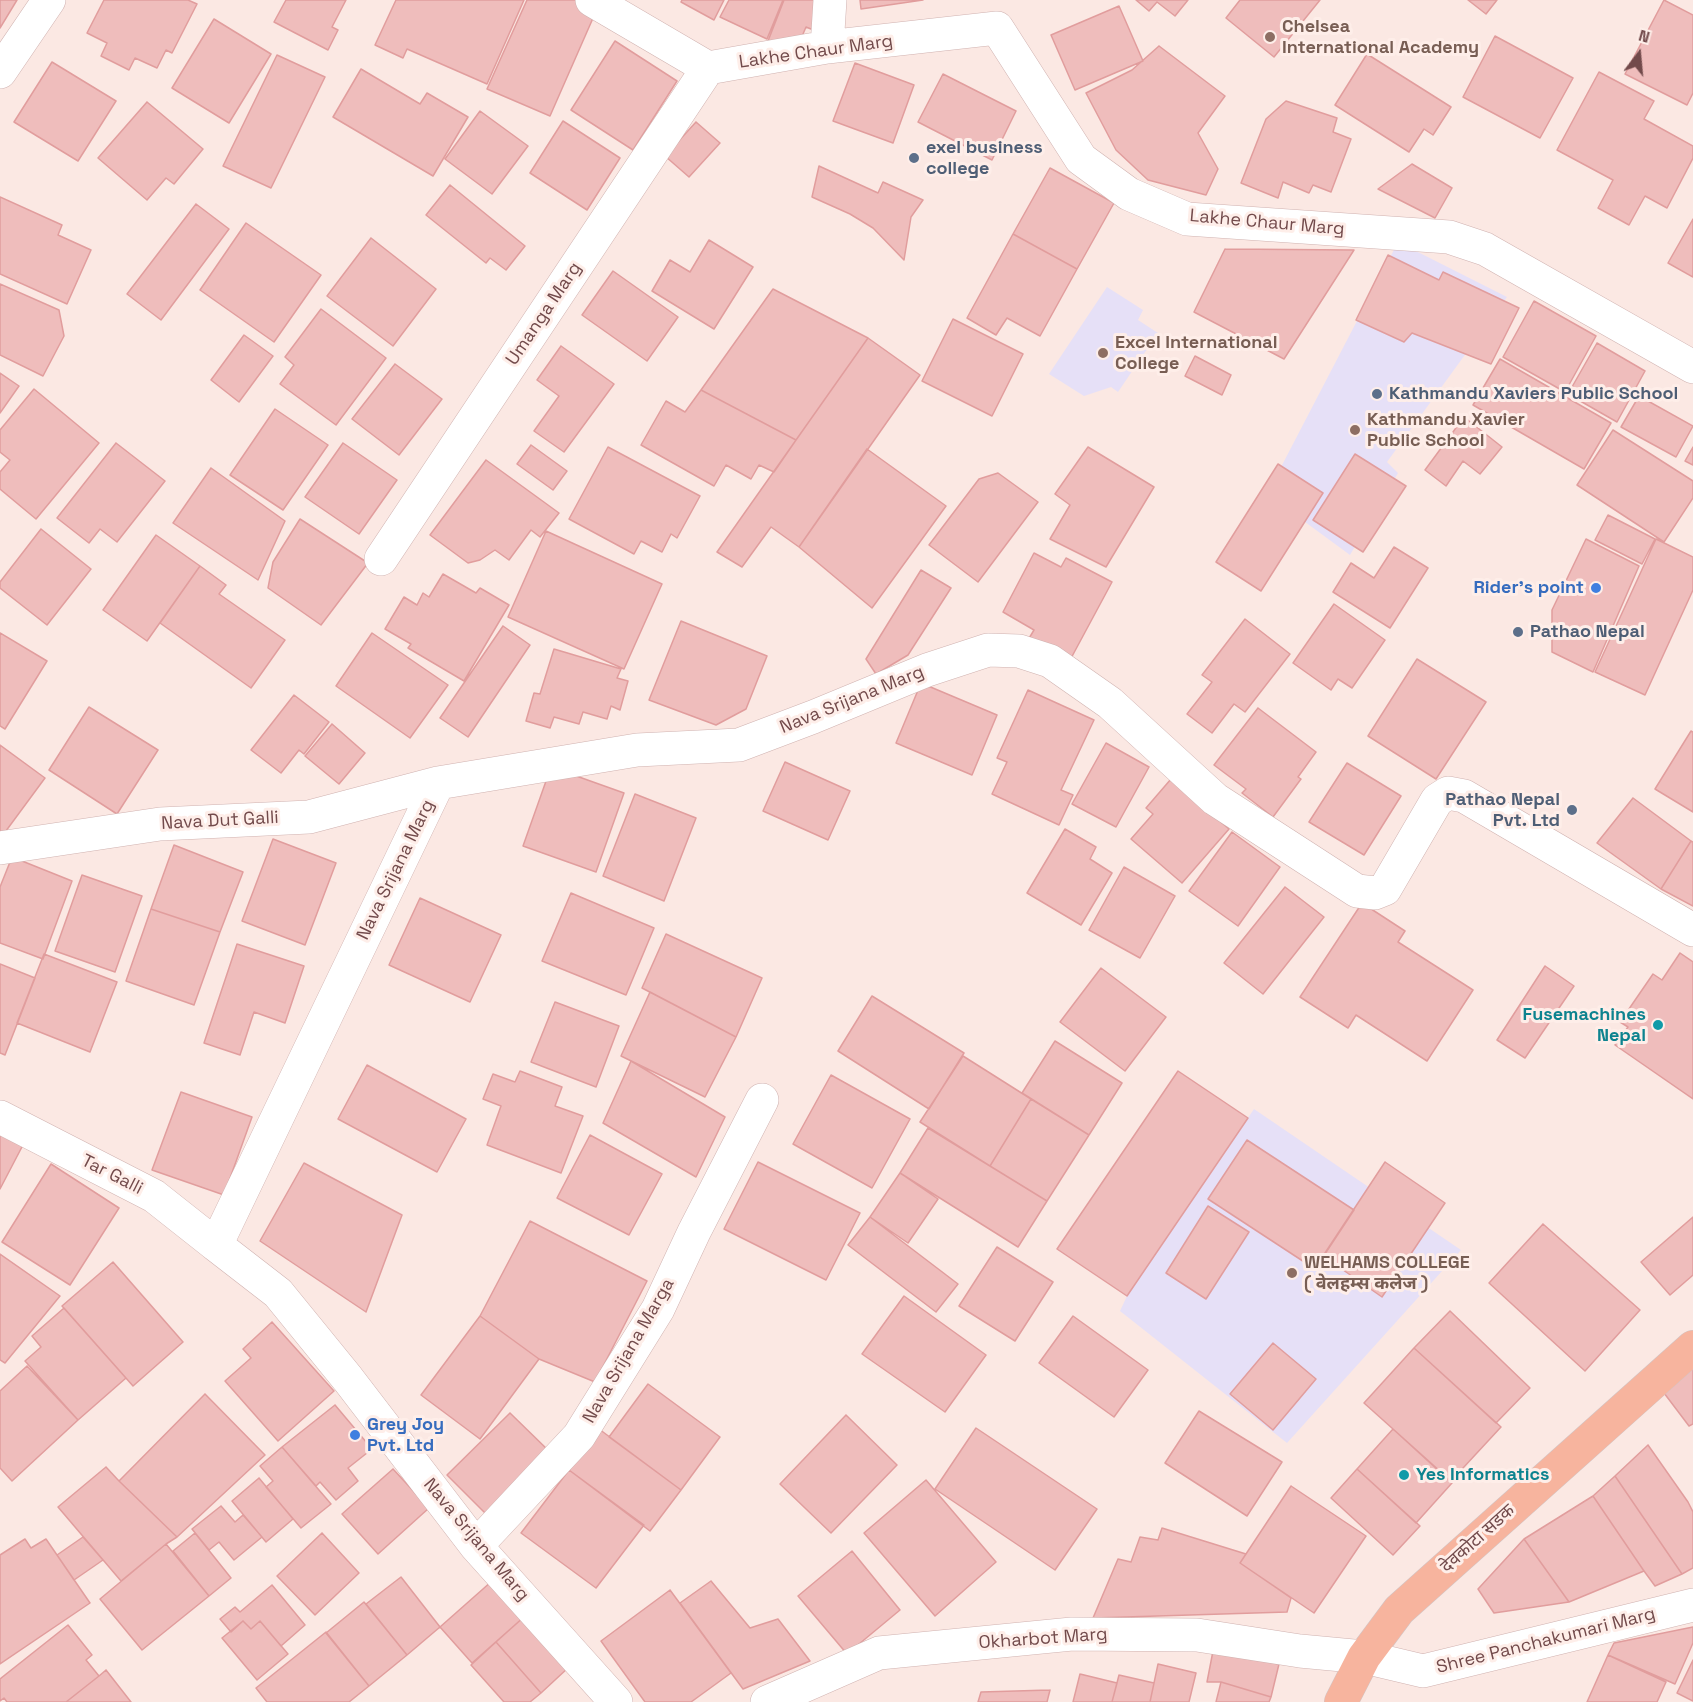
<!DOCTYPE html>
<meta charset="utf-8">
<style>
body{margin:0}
#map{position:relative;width:1693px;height:1702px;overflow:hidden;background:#fbe8e3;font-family:"Space Grotesk",sans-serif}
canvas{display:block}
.north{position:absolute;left:1609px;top:24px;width:60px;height:60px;-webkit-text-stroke:4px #feeee9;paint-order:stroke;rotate:16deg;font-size:16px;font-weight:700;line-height:24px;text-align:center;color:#724a4b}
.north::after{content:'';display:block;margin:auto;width:21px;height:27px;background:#724a4b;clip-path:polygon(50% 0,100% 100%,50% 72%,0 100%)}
</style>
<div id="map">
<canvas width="1693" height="1702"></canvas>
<div class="north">N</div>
</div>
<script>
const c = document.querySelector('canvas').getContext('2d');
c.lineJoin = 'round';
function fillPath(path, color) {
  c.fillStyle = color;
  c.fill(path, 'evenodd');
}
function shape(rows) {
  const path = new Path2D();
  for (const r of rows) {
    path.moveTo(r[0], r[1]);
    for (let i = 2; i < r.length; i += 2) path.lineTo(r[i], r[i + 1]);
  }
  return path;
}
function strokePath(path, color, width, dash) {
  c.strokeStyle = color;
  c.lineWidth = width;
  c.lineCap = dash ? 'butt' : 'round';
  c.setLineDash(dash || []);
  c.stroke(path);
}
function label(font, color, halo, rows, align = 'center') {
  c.font = font + ' "Space Grotesk","Noto Sans Devanagari",sans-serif';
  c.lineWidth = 6;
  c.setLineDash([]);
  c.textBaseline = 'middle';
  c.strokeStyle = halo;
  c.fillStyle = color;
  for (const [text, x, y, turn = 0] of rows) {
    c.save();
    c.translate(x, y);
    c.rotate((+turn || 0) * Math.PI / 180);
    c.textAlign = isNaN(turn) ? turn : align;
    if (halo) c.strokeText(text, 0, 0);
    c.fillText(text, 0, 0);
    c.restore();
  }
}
const education = shape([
 [1398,242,1507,297,1387,462,1398,473,1350,555,1267,494],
 [1107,287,1143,310,1138,320,1158,333,1118,392,1111,387,1084,396,1049,374],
 [1254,1109,1461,1250,1287,1443,1120,1311,1127,1296]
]);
const building = shape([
 [0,0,17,0,0,28,0,0],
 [104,0,188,0,197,4,172,53,166,50,157,68,135,58,129,70,101,56,107,43,87,33,104,0],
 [286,0,346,0,332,27,338,30,328,50,274,22,286,0],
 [396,0,524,0,487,84,407,49,403,58,375,45,396,0],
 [527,0,576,0,597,9,550,116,487,89,527,0],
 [682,0,724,0,714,20,681,2,682,0],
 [729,0,783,0,767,39,720,17,729,0],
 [784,0,823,0,816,31,806,27,800,41,768,41,784,0],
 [860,0,923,0,861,9,860,0],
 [1136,0,1188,0,1175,16,1157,2,1149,11,1136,0],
 [1240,0,1320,0,1274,57,1226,18,1240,0],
 [1468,0,1497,0,1486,14,1468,0],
 [1664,0,1693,15,1693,93,1687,105,1625,74,1664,0],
 [1119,6,1143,61,1075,90,1051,35,1119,6],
 [214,19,271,54,229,123,172,88,214,19],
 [1495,36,1573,78,1540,138,1463,97,1495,36],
 [615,41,677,81,633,150,571,110,615,41],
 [1159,46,1225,96,1198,133,1218,169,1206,195,1148,180,1116,150,1086,93,1132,70,1159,46],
 [1367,54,1451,107,1433,135,1424,129,1409,152,1335,105,1367,54],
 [277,55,325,77,271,188,223,166,277,55],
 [52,62,116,101,78,161,14,122,52,62],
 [855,63,914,85,893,143,833,121,855,63],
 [361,69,420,104,427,93,468,117,433,176,333,117,361,69],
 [1599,72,1654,101,1644,119,1693,146,1693,158,1667,208,1645,196,1629,225,1598,208,1613,180,1557,150,1599,72],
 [943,74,1016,111,992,160,918,122,943,74],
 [1286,101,1337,118,1333,132,1351,139,1331,192,1313,185,1309,193,1283,182,1278,198,1241,183,1266,119,1286,101],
 [147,102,203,149,174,184,166,178,147,200,98,158,147,102],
 [480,111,528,146,492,194,445,159,480,111],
 [563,121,620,158,587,210,530,173,563,121],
 [696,122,720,143,689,177,665,156,696,122],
 [1412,164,1452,188,1435,218,1378,189,1412,164],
 [819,166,878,193,883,182,923,200,911,217,904,260,873,228,850,214,812,197,819,166],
 [1050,168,1114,203,1077,269,1013,234,1050,168],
 [450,185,525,246,506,270,490,258,486,263,426,215,450,185],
 [0,197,62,225,58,235,91,250,67,304,0,274,0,197],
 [196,204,229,229,161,320,127,294,196,204],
 [1693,219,1693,277,1668,263,1693,219],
 [246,223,321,275,274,342,200,290,246,223],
 [1013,234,1077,269,1040,336,1007,318,996,335,967,318,1013,234],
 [371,238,436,289,393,346,327,296,371,238],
 [709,240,753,267,714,329,652,291,670,260,690,272,709,240],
 [1225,249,1354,250,1284,359,1194,312,1225,249],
 [1388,255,1439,280,1443,272,1519,308,1491,364,1412,333,1404,342,1356,320,1388,255],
 [613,271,678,317,647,361,582,315,613,271],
 [0,284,59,310,64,336,43,376,0,355,0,284],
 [773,289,868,338,796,440,701,390,773,289],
 [1534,301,1596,336,1565,392,1503,357,1534,301],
 [321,309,386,358,336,425,280,384,294,365,285,357,321,309],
 [953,319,1023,354,992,416,922,381,953,319],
 [244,335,273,356,239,402,211,380,244,335],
 [868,338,920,375,799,547,771,527,742,567,717,552,868,338],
 [1597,343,1645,371,1617,422,1568,394,1597,343],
 [561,346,614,384,564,452,534,431,559,396,537,380,561,346],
 [1195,356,1231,375,1222,395,1185,376,1195,356],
 [1500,359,1611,423,1584,469,1473,405,1500,359],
 [395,364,442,399,399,455,352,419,395,364],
 [0,373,19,386,0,413,0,373],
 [34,389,99,443,36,519,0,489,0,472,10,460,0,452,0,430,34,389],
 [701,390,796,440,774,472,759,465,751,479,726,465,714,486,641,445,666,401,685,412,701,390],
 [1639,396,1693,426,1676,457,1621,427,1639,396],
 [275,409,328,445,283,510,230,475,275,409],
 [1464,417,1502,447,1480,474,1463,461,1446,486,1425,470,1464,417],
 [1613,430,1693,481,1693,498,1664,542,1577,485,1613,430],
 [116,443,165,481,117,542,100,529,89,543,57,518,116,443],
 [343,443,397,480,359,534,305,497,343,443],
 [531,445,567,471,553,490,517,464,531,445],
 [608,447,700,496,677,538,671,534,662,552,641,541,634,554,569,519,608,447],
 [1088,447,1154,487,1106,567,1050,539,1070,505,1055,494,1088,447],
 [1693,447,1693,465,1685,461,1693,447],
 [867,449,946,506,872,608,799,547,867,449],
 [1355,454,1406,486,1363,552,1313,520,1355,454],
 [486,460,559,513,540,537,531,530,509,560,495,550,480,560,468,563,430,535,486,460],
 [1278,464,1323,493,1261,591,1216,562,1278,464],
 [211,468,285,521,258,580,173,523,211,468],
 [998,473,1038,502,978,582,929,545,979,479,998,473],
 [1608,515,1655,539,1642,564,1595,540,1608,515],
 [300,519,368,563,321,625,268,588,273,562,300,519],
 [41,529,91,569,47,625,0,588,0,582,41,529],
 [546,531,662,584,624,669,508,617,546,531],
 [156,535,200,566,147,641,103,610,156,535],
 [1586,539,1639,566,1593,672,1552,652,1552,610,1586,539],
 [1656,539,1693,557,1693,590,1645,695,1595,672,1656,539],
 [1394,547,1428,568,1390,628,1333,592,1351,563,1374,578,1394,547],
 [1034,553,1061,567,1066,558,1112,582,1069,662,1028,640,1034,630,1003,612,1034,553],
 [200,566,226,585,219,594,285,640,251,688,160,623,200,566],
 [921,570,951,588,908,655,876,674,866,659,921,570],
 [443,574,476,593,480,588,509,605,464,681,408,648,411,644,385,629,404,597,417,605,423,593,429,597,443,574],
 [1334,604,1385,640,1352,688,1338,679,1331,690,1293,663,1334,604],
 [1245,619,1290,654,1245,712,1234,704,1212,733,1187,714,1212,682,1202,675,1245,619],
 [681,621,767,656,746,709,716,725,649,700,681,621],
 [503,626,530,645,468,737,440,718,503,626],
 [0,633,47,661,5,729,0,726,0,633],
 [372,633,448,685,410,738,336,686,372,633],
 [554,649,621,669,617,678,628,681,620,710,611,706,607,719,583,712,579,724,554,717,550,728,526,721,534,693,540,694,554,649],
 [1417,659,1486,702,1436,779,1368,736,1417,659],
 [921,683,997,715,972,775,896,743,921,683],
 [1028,690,1094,720,1061,790,1073,795,1059,825,992,794,1007,762,997,758,1028,690],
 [294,695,329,722,304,754,299,750,281,773,251,750,294,695],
 [89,707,158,750,117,814,49,770,89,707],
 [1258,708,1316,752,1298,777,1301,779,1273,817,1242,793,1246,789,1214,765,1258,708],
 [332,724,365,753,339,784,305,756,332,724],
 [1691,731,1693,732,1693,812,1655,789,1691,731],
 [1106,743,1149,767,1116,827,1072,804,1106,743],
 [0,745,45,778,0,839,0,745],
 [785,762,850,791,828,840,763,811,785,762],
 [1347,763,1401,796,1364,855,1309,822,1347,763],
 [551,767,624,793,596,872,523,846,551,767],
 [1171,779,1229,829,1182,883,1131,839,1153,814,1146,808,1171,779],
 [635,794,696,818,664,901,603,876,635,794],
 [1633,798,1691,841,1661,889,1597,843,1633,798],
 [1065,829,1096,847,1090,859,1112,873,1081,925,1027,893,1065,829],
 [1232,832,1280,867,1238,926,1189,891,1232,832],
 [273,839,336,863,305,945,242,921,273,839],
 [1691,841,1693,842,1693,906,1661,889,1691,841],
 [174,845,243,872,220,932,151,909,174,845],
 [12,857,72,881,43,959,0,943,0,887,12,857],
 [1124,867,1175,896,1140,958,1089,930,1124,867],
 [82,875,142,896,115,972,55,951,82,875],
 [1285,887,1324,917,1263,994,1224,963,1285,887],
 [571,893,654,928,626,995,542,961,571,893],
 [420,898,501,935,470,1002,389,965,420,898],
 [1362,903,1405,931,1398,942,1473,990,1427,1061,1356,1015,1348,1028,1300,997,1362,903],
 [151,909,220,932,194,1005,126,981,151,909],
 [666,934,762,978,736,1037,642,988,666,934],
 [237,944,304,966,285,1023,254,1012,240,1055,204,1043,237,944],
 [1680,953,1693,962,1693,1099,1615,1045,1628,1027,1620,1022,1653,974,1662,980,1680,953],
 [44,954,117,982,90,1052,17,1023,44,954],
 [0,964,35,978,5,1055,0,1053,0,964],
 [1545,966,1574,986,1525,1058,1497,1040,1545,966],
 [1101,968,1166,1017,1125,1071,1060,1022,1101,968],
 [650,992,736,1037,705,1097,621,1056,650,992],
 [872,996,964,1053,929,1109,838,1051,872,996],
 [555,1002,619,1026,596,1087,531,1062,555,1002],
 [1055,1041,1122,1083,1089,1135,1022,1093,1055,1041],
 [963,1056,1031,1099,990,1166,920,1122,963,1056],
 [631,1061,725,1117,696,1177,603,1123,631,1061],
 [367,1065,466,1119,437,1172,338,1119,367,1065],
 [520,1071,562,1087,555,1106,583,1116,561,1173,487,1145,501,1106,483,1099,493,1074,515,1082,520,1071],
 [1178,1071,1248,1118,1127,1296,1057,1249,1178,1071],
 [831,1075,910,1119,872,1188,793,1144,831,1075],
 [181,1092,252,1117,224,1195,152,1170,181,1092],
 [1031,1099,1089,1135,1047,1201,990,1166,1031,1099],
 [928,1128,1047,1201,1018,1247,900,1173,928,1128],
 [0,1131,24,1143,0,1189,0,1131],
 [590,1135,662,1174,629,1235,557,1198,590,1135],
 [1247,1140,1354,1210,1315,1269,1208,1199,1247,1140],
 [758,1162,860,1213,826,1280,724,1229,758,1162],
 [1385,1162,1445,1203,1382,1297,1323,1256,1385,1162],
 [304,1163,402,1215,366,1312,260,1241,304,1163],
 [51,1164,119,1208,70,1285,2,1242,51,1164],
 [900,1173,938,1199,908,1243,870,1217,900,1173],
 [1208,1206,1249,1232,1206,1299,1166,1273,1208,1206],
 [870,1217,958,1284,936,1312,848,1245,870,1217],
 [1693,1217,1693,1275,1670,1295,1641,1262,1693,1217],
 [530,1221,647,1281,595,1382,539,1359,480,1316,530,1221],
 [1543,1224,1640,1310,1585,1371,1489,1283,1543,1224],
 [997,1247,1053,1282,1015,1341,959,1306,997,1247],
 [0,1254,60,1296,5,1363,0,1360,0,1254],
 [113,1262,183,1342,133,1386,62,1306,113,1262],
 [904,1296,986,1355,945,1412,862,1354,904,1296],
 [64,1308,126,1378,78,1420,25,1361,41,1347,32,1336,64,1308],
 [1450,1311,1530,1388,1496,1423,1414,1348,1450,1311],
 [480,1316,539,1359,480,1439,421,1395,480,1316],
 [1073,1316,1148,1370,1114,1417,1039,1363,1073,1316],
 [272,1322,334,1391,278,1441,225,1381,251,1358,243,1349,272,1322],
 [1273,1343,1316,1379,1273,1430,1230,1394,1273,1343],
 [1414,1348,1501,1427,1451,1481,1364,1403,1414,1348],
 [1693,1362,1693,1424,1689,1426,1661,1389,1693,1362],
 [27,1366,78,1420,12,1481,0,1468,0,1391,27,1366],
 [648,1384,720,1437,681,1490,609,1437,648,1384],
 [205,1394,265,1455,177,1537,119,1481,205,1394],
 [335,1405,372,1449,348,1468,358,1481,336,1500,320,1482,316,1486,282,1447,335,1405],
 [1199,1411,1282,1462,1247,1516,1165,1463,1199,1411],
 [510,1413,551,1453,488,1516,447,1475,510,1413],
 [846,1415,897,1465,831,1533,780,1484,846,1415],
 [976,1428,1097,1509,1055,1570,935,1489,976,1428],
 [599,1429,681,1490,650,1531,569,1470,599,1429],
 [1393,1429,1452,1483,1416,1523,1357,1469,1393,1429],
 [1648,1445,1688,1502,1693,1512,1693,1568,1682,1574,1615,1476,1648,1445],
 [282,1447,331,1504,301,1528,266,1487,273,1481,260,1466,282,1447],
 [106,1467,119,1481,177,1537,166,1544,121,1581,58,1507,106,1467],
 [393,1469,429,1508,378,1554,342,1514,393,1469],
 [1357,1469,1420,1526,1393,1555,1331,1498,1357,1469],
 [569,1470,644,1525,596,1588,521,1533,569,1470],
 [1615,1476,1682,1574,1655,1586,1644,1571,1593,1496,1615,1476],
 [259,1478,293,1519,266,1542,232,1501,259,1478],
 [926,1480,996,1562,935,1616,864,1533,926,1480],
 [1291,1486,1366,1536,1314,1613,1240,1563,1291,1486],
 [1593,1496,1644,1571,1569,1602,1524,1539,1593,1496],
 [221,1506,235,1522,243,1515,262,1537,234,1560,219,1542,209,1550,192,1529,221,1506],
 [1162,1528,1246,1554,1240,1563,1291,1598,1287,1612,1093,1618,1118,1559,1131,1562,1140,1537,1158,1540,1162,1528],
 [195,1533,231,1578,209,1596,173,1551,195,1533],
 [322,1533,359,1573,315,1615,277,1576,322,1533],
 [83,1537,103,1560,74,1580,57,1555,83,1537],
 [25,1539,31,1548,46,1539,90,1603,0,1664,0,1555,25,1539],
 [1524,1539,1569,1602,1494,1613,1478,1589,1524,1539],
 [166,1544,209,1596,142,1650,100,1599,166,1544],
 [852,1551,900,1610,847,1654,798,1596,852,1551],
 [401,1577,440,1627,407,1655,366,1604,401,1577],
 [492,1581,525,1616,472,1663,440,1627,492,1581],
 [711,1581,750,1628,778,1619,810,1661,743,1689,680,1603,711,1581],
 [272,1585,305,1625,281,1646,260,1621,251,1629,243,1621,231,1632,220,1619,235,1607,240,1612,272,1585],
 [670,1590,731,1673,691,1702,645,1702,601,1641,670,1590],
 [364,1602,407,1655,369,1686,326,1633,364,1602],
 [525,1616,569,1667,541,1693,496,1642,525,1616],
 [243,1621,251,1629,260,1621,288,1654,257,1680,222,1638,243,1621],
 [68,1625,92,1655,86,1660,99,1676,66,1702,7,1702,4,1698,0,1701,0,1679,68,1625],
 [1693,1627,1693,1643,1675,1684,1608,1655,1614,1643,1693,1627],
 [326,1632,369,1686,349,1702,267,1702,256,1688,326,1632],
 [496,1642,541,1693,530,1702,504,1702,471,1665,496,1642],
 [1213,1651,1279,1664,1271,1697,1221,1682,1207,1682,1213,1651],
 [1608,1655,1666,1682,1657,1702,1587,1702,1608,1655],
 [1693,1660,1693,1701,1677,1693,1693,1660],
 [1158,1664,1196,1673,1189,1702,1150,1702,1158,1664],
 [106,1670,131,1702,66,1702,99,1676,106,1670],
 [1080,1674,1117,1683,1112,1702,1073,1702,1080,1674],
 [1119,1675,1154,1683,1150,1702,1112,1702,1119,1675],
 [1221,1682,1271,1697,1269,1702,1216,1702,1221,1682],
 [1050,1690,1047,1702,978,1702,981,1692,1050,1690]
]);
const minor = shape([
 [592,0,708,68,827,47,997,28,1081,159,1129,194,1187,219,1449,237,1485,249,1693,367],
 [827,47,830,0],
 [0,72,49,0],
 [381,559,708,68],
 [0,848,160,824,309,817,438,783],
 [0,1117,154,1196,216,1245],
 [476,1546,579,1436,658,1309,694,1232,762,1100],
 [616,1702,476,1546,348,1379,278,1293,216,1245,438,783,637,750,739,745,813,717,927,670,988,650,1019,651,1050,661,1110,703,1215,799,1357,891,1375,893,1385,889,1437,800,1448,793,1464,796,1693,930],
 [767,1702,879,1653,1072,1634,1197,1635,1300,1651,1364,1657,1423,1671,1693,1605]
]);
const major = shape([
 [1341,1702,1364,1657,1399,1610,1693,1347]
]);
const markers = [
 [1270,37,6,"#8d6e63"],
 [914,158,6,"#5c6f8a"],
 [1103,353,6,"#8d6e63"],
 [1377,394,6,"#5c6f8a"],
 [1355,430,6,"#8d6e63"],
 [1596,588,6,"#3f7fe0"],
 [1518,632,6,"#5c6f8a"],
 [1572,810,6,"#5c6f8a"],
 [1658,1025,6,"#0f9aa8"],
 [1292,1273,6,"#8d6e63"],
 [355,1435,6,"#3f7fe0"],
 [1404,1475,6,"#0f9aa8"]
];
const educationNames = [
 ["Chelsea",1282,27],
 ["International Academy",1282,48],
 ["Excel International",1115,343],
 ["College",1115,364],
 ["Kathmandu Xavier",1367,420],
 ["Public School",1367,441],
 ["WELHAMS COLLEGE",1304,1263],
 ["( वेलहम्स कलेज )",1304,1284]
];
const streetNames = [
 ["Lakhe Chaur Marg",816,52,-8],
 ["Lakhe Chaur Marg",1267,223,5],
 ["Umanga Marg",544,314,-56],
 ["Nava Srijana Marg",852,700,-22],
 ["Nava Dut Galli",220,821,-3],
 ["Nava Srijana Marg",396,870,-64],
 ["Tar Galli",112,1175,27],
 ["Nava Srijana Marga",629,1351,-60],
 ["देवकोटा सडक",1478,1539,-42],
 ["Nava Srijana Marg",476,1540,50],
 ["Okharbot Marg",1043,1639,-4],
 ["Shree Panchakumari Marg",1546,1641,-14]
];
const serviceNames = [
 ["exel business",926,148],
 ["college",926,169],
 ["Kathmandu Xaviers Public School",1389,394],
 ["Pathao Nepal",1530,632],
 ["Pathao Nepal",1560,800,"right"],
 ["Pvt. Ltd",1560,821,"right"]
];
const shopNames = [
 ["Rider's point",1584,588],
 ["Grey Joy",367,1425,"left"],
 ["Pvt. Ltd",367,1446,"left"]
];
const cultureNames = [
 ["Fusemachines",1646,1015],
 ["Nepal",1646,1036],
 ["Yes Informatics",1416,1475,"left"]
];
fillPath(education, '#e6e0f7');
fillPath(building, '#efbdbc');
strokePath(building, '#e19d9d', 1.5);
strokePath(minor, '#d0b2b0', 34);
strokePath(major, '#d2c5c5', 34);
strokePath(minor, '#fff', 33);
strokePath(major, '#f7b49e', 33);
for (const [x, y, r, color] of markers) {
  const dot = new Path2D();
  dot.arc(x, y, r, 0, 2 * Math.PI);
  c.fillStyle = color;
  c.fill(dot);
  strokePath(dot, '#feeee9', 2);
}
label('bold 18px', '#785e54', '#feeee9', educationNames, 'left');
label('18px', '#724a4b', '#feeee9', streetNames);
label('bold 18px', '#4e5e75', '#feeee9', serviceNames, 'left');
label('bold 18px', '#366cbe', '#feeee9', shopNames, 'right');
label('bold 18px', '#0d838f', '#feeee9', cultureNames, 'right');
</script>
